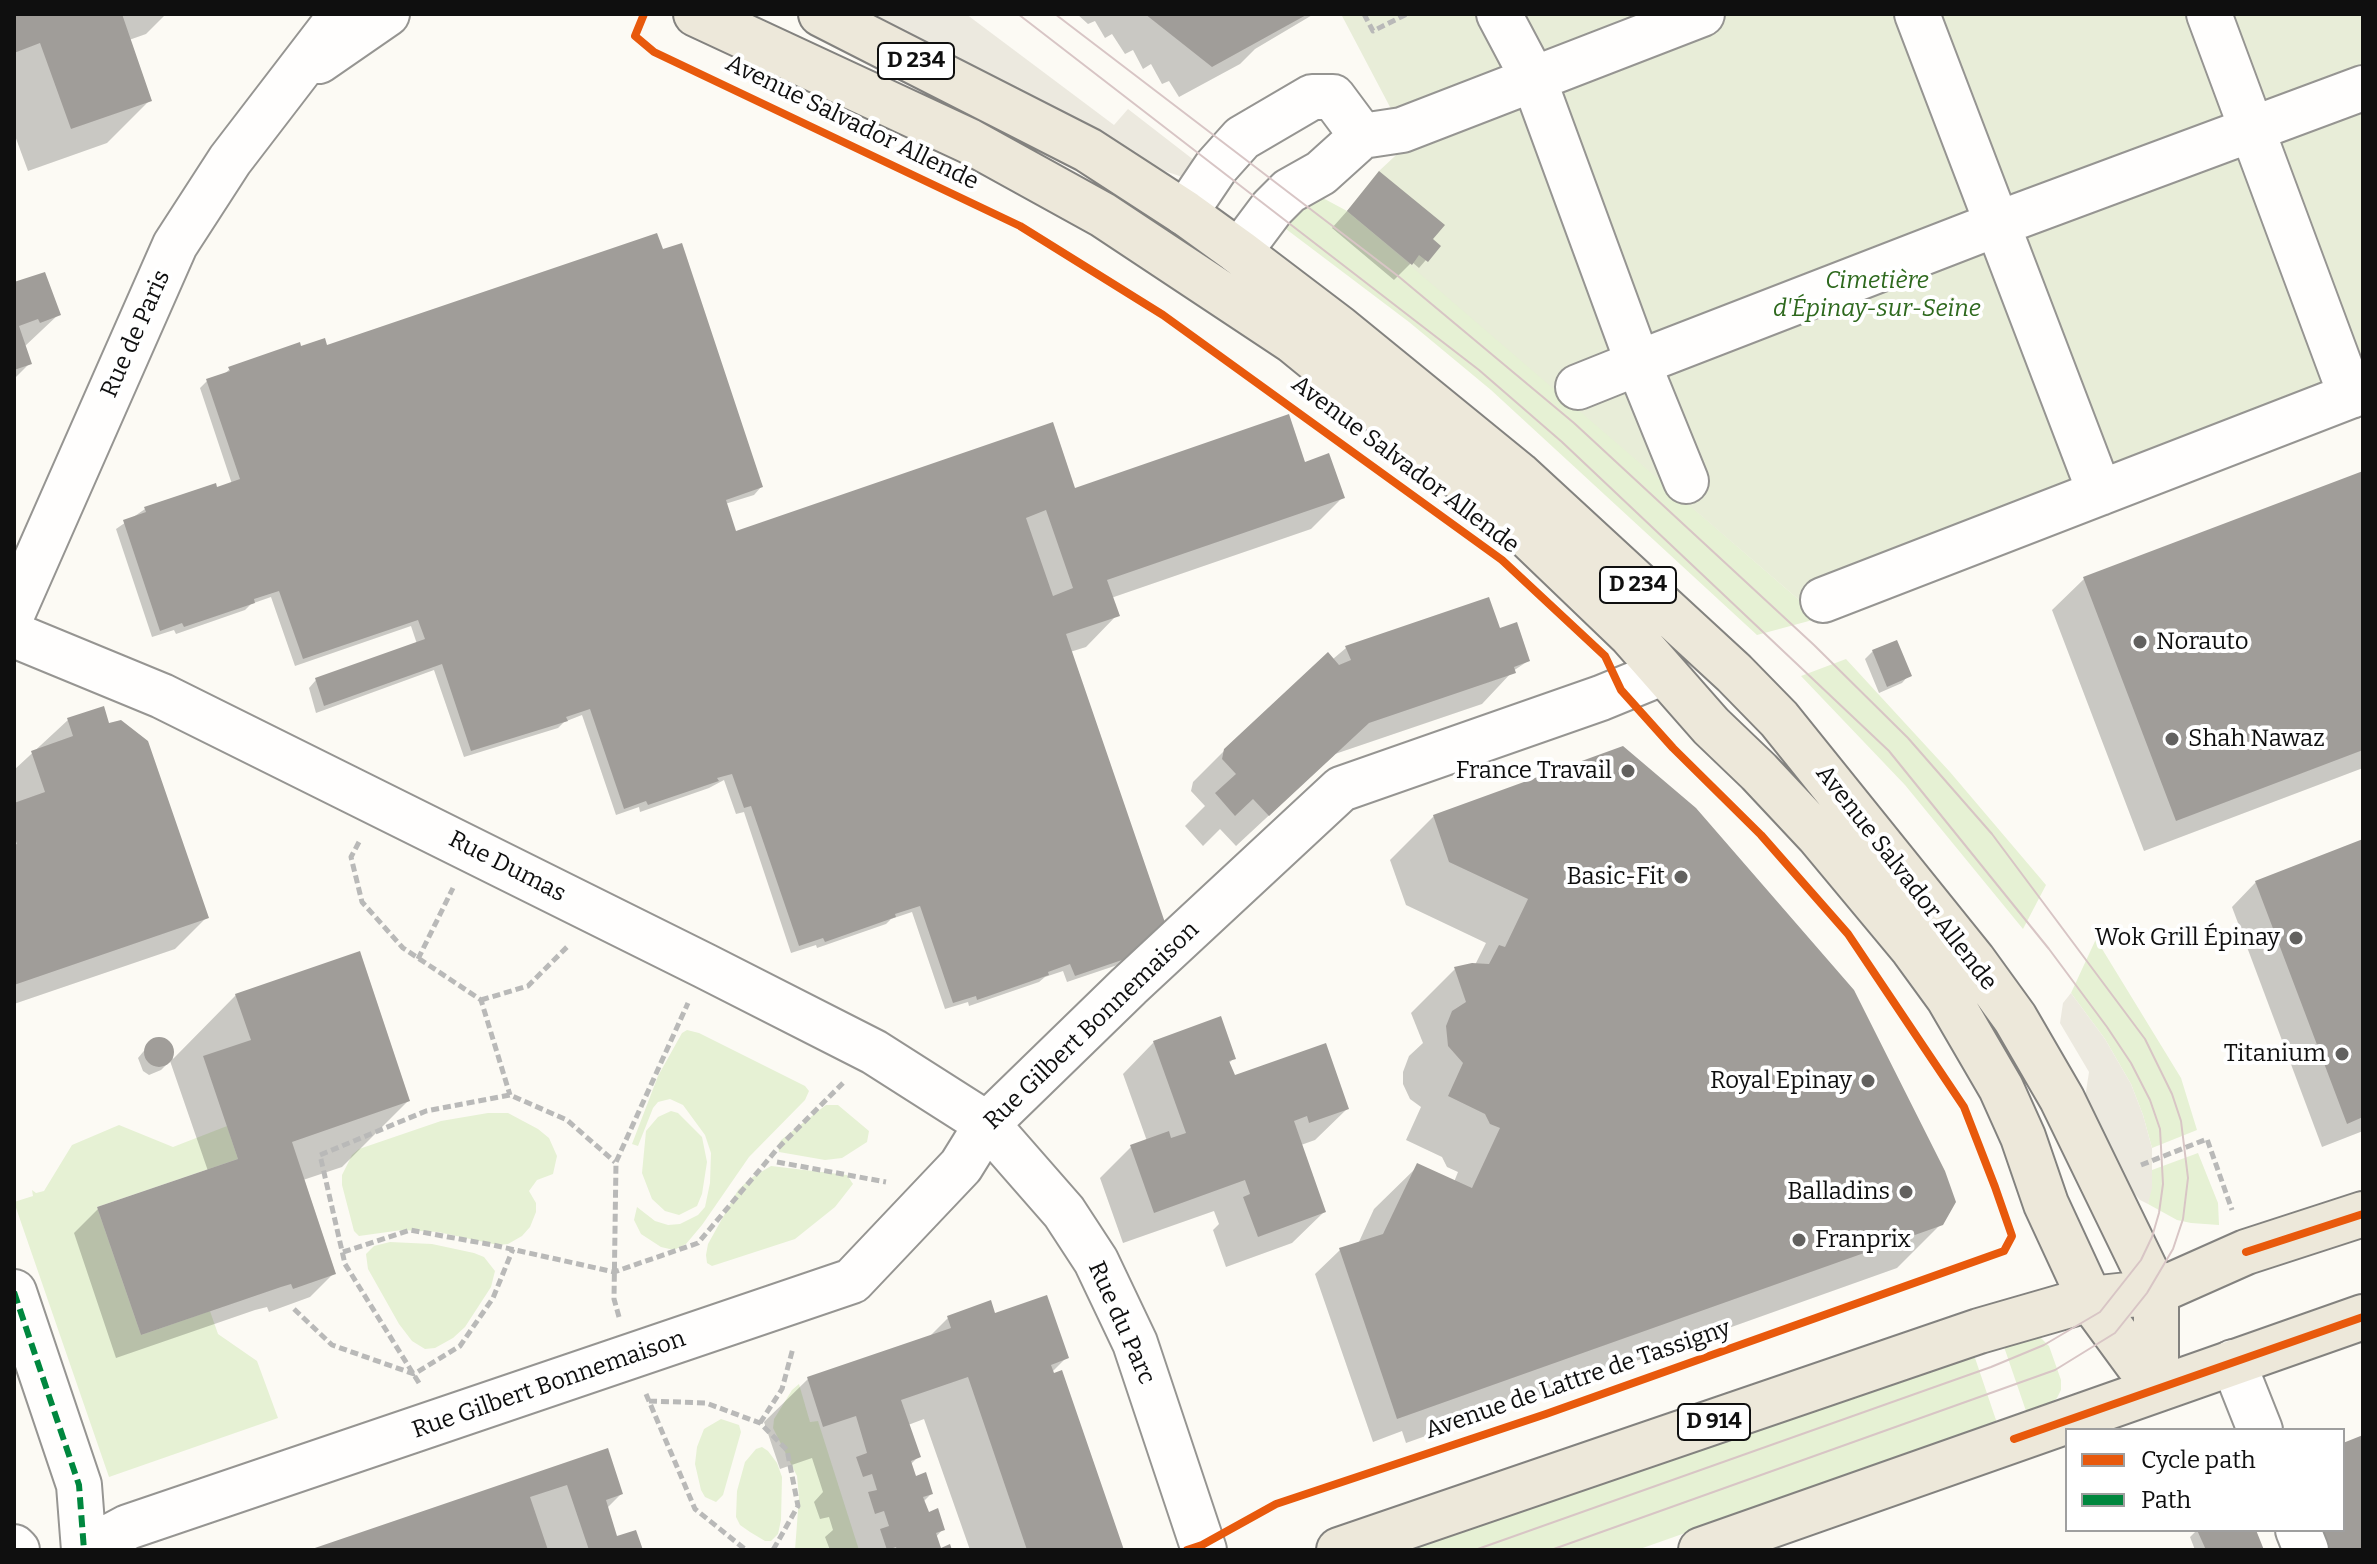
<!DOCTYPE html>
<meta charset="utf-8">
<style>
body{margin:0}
#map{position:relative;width:2377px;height:1564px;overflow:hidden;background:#fcfaf4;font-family:Bitter,serif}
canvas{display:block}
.frame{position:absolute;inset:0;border:16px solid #0f0f0f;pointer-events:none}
.legend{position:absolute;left:2065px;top:1428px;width:280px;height:104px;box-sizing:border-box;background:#fff;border:2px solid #9f9f9f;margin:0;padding:10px 14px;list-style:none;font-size:24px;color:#0f0f0f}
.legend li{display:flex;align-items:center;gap:16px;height:40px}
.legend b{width:40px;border:2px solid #9f9f9f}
</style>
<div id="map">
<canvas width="2377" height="1564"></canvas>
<div class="frame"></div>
<ul class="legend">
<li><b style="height:10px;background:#e8590c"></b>Cycle path</li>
<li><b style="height:10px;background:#00873e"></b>Path</li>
</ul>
</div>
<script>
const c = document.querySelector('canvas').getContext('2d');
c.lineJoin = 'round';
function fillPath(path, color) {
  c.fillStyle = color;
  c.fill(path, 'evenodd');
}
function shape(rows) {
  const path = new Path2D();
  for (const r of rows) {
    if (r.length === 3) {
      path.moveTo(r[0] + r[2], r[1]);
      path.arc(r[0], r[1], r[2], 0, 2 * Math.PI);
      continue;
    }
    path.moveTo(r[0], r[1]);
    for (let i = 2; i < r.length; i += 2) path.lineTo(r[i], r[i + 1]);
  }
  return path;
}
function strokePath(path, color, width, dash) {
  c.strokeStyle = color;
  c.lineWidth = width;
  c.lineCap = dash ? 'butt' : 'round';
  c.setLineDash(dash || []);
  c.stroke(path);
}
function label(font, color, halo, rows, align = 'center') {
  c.font = font + ' Bitter,serif';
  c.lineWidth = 8;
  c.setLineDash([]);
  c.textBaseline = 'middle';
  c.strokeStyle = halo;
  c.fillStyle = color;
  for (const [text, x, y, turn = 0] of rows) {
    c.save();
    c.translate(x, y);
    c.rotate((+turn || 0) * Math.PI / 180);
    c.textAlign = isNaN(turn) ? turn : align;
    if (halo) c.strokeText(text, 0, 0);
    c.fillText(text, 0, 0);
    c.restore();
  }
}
const green = shape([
 [1321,197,1347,211,1412,265,1820,618,1757,635,1491,390,1409,322,1282,226,1295,213],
 [1846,659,1950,772,2046,885,2023,929,1905,785,1801,676],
 [2096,939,2181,1078,2197,1130,2152,1148,2143,1115,2131,1084,2105,1039,2071,993],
 [687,1030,699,1033,805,1086,809,1091,805,1100,749,1157,702,1225,686,1244,674,1250,661,1247,641,1234,634,1220,637,1207,655,1221,668,1225,680,1224,698,1215,705,1207,710,1183,711,1153,705,1135,683,1105,670,1099,658,1102,653,1108,638,1146,632,1144,658,1076,682,1033],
 [826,1105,838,1105,869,1131,867,1142,842,1158,825,1160,779,1152,778,1145,781,1140],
 [671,1111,678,1113,702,1137,707,1162,702,1194,697,1206,679,1215,665,1211,652,1199,642,1173,646,1131,658,1117],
 [488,1113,508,1113,538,1129,549,1138,557,1156,553,1174,537,1180,529,1191,536,1203,536,1212,530,1227,522,1236,508,1244,498,1245,438,1232,402,1230,359,1236,354,1231,342,1185,342,1175,352,1155,359,1149,441,1121],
 [119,1125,173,1147,227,1126,238,1159,97,1207,141,1335,210,1311,218,1334,257,1361,278,1418,109,1477,14,1202,33,1196,32,1190,36,1193,44,1191,72,1145],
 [2198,1153,2218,1203,2219,1225,2191,1223,2177,1220,2148,1204,2152,1170],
 [771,1166,847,1175,853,1184,835,1207,795,1239,712,1266,707,1263,706,1255,708,1244,738,1190,751,1178],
 [390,1242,432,1244,474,1253,484,1257,495,1271,491,1287,465,1327,453,1338,435,1348,425,1349,412,1341,399,1324,368,1269,366,1254,374,1246],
 [2038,1335,2049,1346,2061,1380,2061,1390,2057,1398,2051,1403,2026,1411,2002,1341],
 [1973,1352,1997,1423,1637,1550,1401,1550],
 [799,1384,810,1422,818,1421,859,1550,795,1550,799,1497,797,1476,773,1428,774,1419,792,1390],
 [721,1419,739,1425,741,1432,723,1495,716,1502,705,1497,701,1490,695,1464,697,1447,704,1429],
 [762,1447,768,1451,777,1463,782,1477,781,1520,778,1534,771,1541,765,1541,750,1532,740,1525,736,1517,737,1491,745,1462,756,1449]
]);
const cemetery = shape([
 [1341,14,2363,14,2363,409,1820,618,1347,211,1379,171,1409,143]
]);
const plaza = shape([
 [863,14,966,14,1114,125,1128,109,1199,164,1185,178,1165,171],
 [2071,993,2105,1039,2131,1084,2143,1115,2152,1148,2152,1188,2148,1204,2140,1200,2123,1180,2085,1098,2089,1072,2060,1023,2063,1003]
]);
const shadow = shape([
 [14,14,166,14,146,34,129,40,150,100,107,143,28,171,14,133],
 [1077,14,1314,14,1255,49,1240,64,1179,97,1169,81,1162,84,1151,64,1143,69,1133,50,1125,54,1112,34,1105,38,1095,21,1088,24],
 [1380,174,1430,239,1438,246,1419,268,1412,262,1394,280,1332,228],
 [14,284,59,314,24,347,30,363,14,379],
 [326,348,761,487,754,495,725,504,734,533,1074,490,1304,464,1343,497,1311,529,1111,598,1117,615,1086,647,1070,652,1162,950,1067,982,1063,971,1045,977,1039,982,969,1006,968,1002,945,1009,912,912,891,919,886,924,817,948,816,945,791,953,744,812,736,814,724,780,709,788,640,812,639,807,616,815,582,715,564,722,558,728,464,757,434,670,316,713,309,688,316,680,417,644,411,626,295,666,271,597,251,604,245,610,176,634,174,630,152,637,116,529,145,509,232,484,200,388,207,381,223,375,230,369,300,349],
 [2363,473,2363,768,2144,851,2052,610,2084,579],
 [1499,631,1528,661,1513,671,1482,704,1335,754,1236,846,1220,829,1203,846,1185,826,1205,806,1191,791,1193,782,1225,750,1346,648],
 [1873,651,1909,675,1902,683,1879,693,1865,659],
 [68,720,108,726,207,917,175,949,14,1004,14,770],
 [1434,816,1941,1224,1897,1268,1406,1443,1402,1431,1373,1442,1315,1274,1340,1250,1358,1244,1374,1209,1418,1166,1454,1182,1458,1172,1447,1167,1442,1157,1406,1140,1421,1107,1410,1099,1403,1084,1403,1072,1409,1056,1423,1043,1411,1013,1455,969,1475,965,1486,943,1406,905,1390,860],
 [2363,842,2363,1131,2322,1147,2232,907,2256,882],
 [236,995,408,1101,342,1167,303,1180,334,1273,310,1297,269,1312,267,1307,255,1310,116,1358,74,1233,98,1209,208,1171,170,1061,161,1070,149,1075,143,1071,138,1058,153,1040,165,1041,173,1059],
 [1154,1042,1234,1058,1228,1064,1233,1078,1347,1109,1315,1140,1301,1145,1324,1212,1292,1243,1226,1267,1213,1230,1219,1224,1214,1211,1123,1243,1100,1178,1131,1147,1147,1141,1123,1074],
 [994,1315,1066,1358,1046,1378,1122,1550,970,1550,924,1419,908,1425,918,1457,910,1465,915,1478,931,1494,923,1502,928,1515,943,1529,935,1538,939,1550,830,1550,825,1537,833,1530,829,1517,820,1519,814,1502,823,1492,812,1458,780,1469,764,1422,808,1379,928,1338,948,1318],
 [607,1451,621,1494,606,1509,616,1539,641,1550,315,1550],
 [2197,1530,2254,1530,2262,1550,2195,1550,2190,1537]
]);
const building = shape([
 [14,14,122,14,152,101,71,129,40,43,14,53],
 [1145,14,1308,14,1212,67],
 [1379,171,1445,225,1433,239,1441,246,1428,262,1419,255,1412,265,1347,211],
 [657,233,663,249,682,243,763,487,726,500,736,531,1053,422,1075,488,1289,414,1305,462,1329,453,1345,498,1107,580,1120,616,1066,634,1172,943,1075,976,1070,964,1048,972,1049,975,977,1000,976,996,953,1003,920,906,895,914,896,917,825,942,823,938,799,946,751,806,744,808,732,774,717,778,719,781,648,805,646,801,624,809,590,709,566,717,568,721,471,751,442,664,324,706,315,678,425,639,418,620,303,659,279,591,254,599,255,603,184,627,182,623,160,631,123,520,146,512,144,507,216,483,217,487,240,479,206,379,230,371,228,367,300,342,301,346,325,338,327,345],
 [1046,510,1073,588,1053,596,1026,518],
 [45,272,61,315,40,323,38,319,19,326,32,364,14,370,14,282],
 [2363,471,2363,750,2176,821,2083,577],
 [1489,597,1500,628,1517,622,1530,661,1514,667,1516,673,1369,723,1269,816,1253,799,1235,816,1215,793,1236,774,1222,759,1224,749,1328,652,1339,665,1351,660,1345,646],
 [1897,640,1912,676,1887,687,1872,650],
 [104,706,109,723,121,720,148,741,209,918,14,985,14,845,17,844,14,835,14,803,45,792,31,751,73,736,67,718],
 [1623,746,1696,808,1854,990,1945,1171,1956,1202,1943,1225,1397,1419,1339,1248,1383,1234,1417,1163,1472,1188,1500,1128,1490,1124,1485,1114,1448,1096,1463,1063,1448,1046,1446,1026,1452,1011,1466,1002,1454,967,1472,963,1489,964,1499,945,1505,947,1528,899,1449,862,1433,815],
 [2363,839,2363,1117,2347,1124,2255,881],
 [360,951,410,1101,292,1142,336,1274,293,1289,291,1284,281,1287,141,1335,97,1207,238,1159,203,1056,251,1040,235,994],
 [1221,1016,1236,1059,1229,1061,1235,1075,1326,1043,1349,1109,1309,1123,1307,1116,1294,1121,1326,1212,1258,1237,1243,1197,1250,1194,1245,1180,1154,1213,1130,1145,1169,1131,1171,1138,1186,1133,1153,1041],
 [159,1052,15],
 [1047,1295,1069,1358,1051,1365,1054,1373,1062,1370,1124,1550,1027,1550,968,1377,901,1400,921,1457,911,1461,916,1476,926,1472,933,1494,923,1497,929,1512,938,1508,945,1530,936,1533,941,1548,950,1544,952,1550,897,1550,896,1547,887,1550,880,1529,889,1526,884,1511,875,1514,868,1492,877,1490,872,1474,863,1477,856,1457,867,1453,856,1416,823,1427,807,1377,951,1328,947,1316,991,1300,995,1313],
 [2363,1435,2363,1550,2324,1550,2316,1530,2343,1530,2343,1443],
 [608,1448,623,1494,606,1500,617,1536,636,1530,643,1550,589,1550,567,1485,530,1497,548,1550,309,1550],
 [2197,1530,2256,1530,2264,1550,2206,1550]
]);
const path = shape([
 [1364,14,1373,31,1407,14],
 [359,842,351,857,362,902,403,948,481,1000,510,1095],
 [418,959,453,888],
 [481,1000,528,986,569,945],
 [777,1162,886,1182],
 [2141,1165,2207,1139,2232,1210],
 [343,1252,410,1230,493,1245,614,1272,698,1243,778,1148,843,1083],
 [294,1309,332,1345,414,1374,460,1346,493,1298,513,1249],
 [619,1317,614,1299,616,1162,688,1003],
 [419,1383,345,1264,320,1155,426,1111,510,1095,567,1120,615,1162],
 [646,1394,695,1509,746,1550],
 [649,1401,706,1403,760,1423,787,1450,798,1506,773,1550],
 [760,1423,782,1389,793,1348]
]);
const minor = shape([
 [1499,14,1534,80,1638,363,1997,224,2363,88],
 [1917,14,2100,493],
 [2209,14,2351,396],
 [319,61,387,14],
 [1362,136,1402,130,1702,14],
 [1185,213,1216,167,1242,138,1312,97,1333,97,1362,136,1321,173,1289,191,1272,208,1239,252],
 [1578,387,1638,363,1686,481],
 [1823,600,2363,391],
 [14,610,175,245,230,160,342,14],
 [14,635,162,696,705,966,874,1052,987,1124,1064,1212,1096,1261,1135,1343,1204,1550],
 [14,1292,79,1485,84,1550],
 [2233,1362,2260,1430],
 [2298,1530,2306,1550],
 [14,1547,17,1550],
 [85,1550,128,1527,852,1281,961,1166,987,1124,1129,986,1341,789,1601,698,1662,673]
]);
const major = shape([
 [696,14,969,141,1103,215,1293,341,1506,515,1631,635,1711,726,1759,772,1818,835,1913,949,1948,997,2001,1088,2023,1137,2046,1204,2090,1299,2156,1389],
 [821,14,1088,150,1185,213,1239,252,1339,328,1518,474,1734,673,1779,719,1973,960,2015,1018,2062,1099,2156,1292,2156,1389],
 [1339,1550,1979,1331,2090,1299,2156,1292,2246,1252,2363,1214],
 [1701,1550,2363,1317]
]);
const tram = shape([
 [1018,14,1479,370,1562,442,1889,751,2049,949,2107,1027,2131,1063,2150,1100,2160,1129,2163,1184,2159,1213,2152,1237,2141,1260,2100,1312,2044,1345,1991,1367,1475,1550],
 [1055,14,1398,276,1574,423,1814,645,1908,738,1992,834,2145,1039,2172,1094,2181,1121,2188,1178,2183,1219,2173,1249,2147,1293,2115,1333,2055,1370,1551,1550]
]);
const quiet = shape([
 [14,1292,79,1485,84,1550]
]);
const cycleway = shape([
 [644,14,635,36,654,52,1020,226,1163,315,1502,560,1605,656,1621,690,1673,748,1761,835,1848,934,1964,1107,1995,1187,2012,1236,2004,1251,1546,1414,1276,1504,1202,1545,1187,1550],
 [2246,1252,2363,1214],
 [2014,1439,2363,1317]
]);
const markers = [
 [2140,642,8,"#62615f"],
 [2172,739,8,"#62615f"],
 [1628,771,8,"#62615f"],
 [1681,877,8,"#62615f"],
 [2296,938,8,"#62615f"],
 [2342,1054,8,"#62615f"],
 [1868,1081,8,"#62615f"],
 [1906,1192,8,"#62615f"],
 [1799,1240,8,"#62615f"]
];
const shields = [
 [916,61,76],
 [1638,585,76],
 [1714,1422,72]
];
const shieldNames = [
 ["D 234",916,61],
 ["D 234",1638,585],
 ["D 914",1714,1422]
];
const streetNames = [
 ["Avenue Salvador Allende",852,123,26],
 ["Rue de Paris",136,334,-66],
 ["Avenue Salvador Allende",1405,465,37],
 ["Rue Dumas",507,867,27],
 ["Avenue Salvador Allende",1906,878,52],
 ["Rue Gilbert Bonnemaison",1092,1026,-44],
 ["Rue du Parc",1121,1323,66],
 ["Avenue de Lattre de Tassigny",1578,1380,-19],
 ["Rue Gilbert Bonnemaison",549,1385,-19]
];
const parkNames = [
 ["Cimetière",1877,281],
 ["d'Épinay-sur-Seine",1877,309]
];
const poiNames = [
 ["Norauto",2156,642,"left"],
 ["Shah Nawaz",2188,739,"left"],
 ["France Travail",1612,771],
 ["Basic-Fit",1665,877],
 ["Wok Grill Épinay",2280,938],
 ["Titanium",2326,1054],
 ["Royal Epinay",1852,1081],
 ["Balladins",1890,1192],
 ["Franprix",1815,1240,"left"]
];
fillPath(green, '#e6f1d4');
fillPath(cemetery, '#e8edd8');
fillPath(plaza, '#ece9df');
fillPath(shadow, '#0003');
fillPath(building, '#a09d99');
strokePath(minor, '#969592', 48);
strokePath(major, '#83827f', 48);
strokePath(path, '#b9b9b8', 5, [8, 4]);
strokePath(minor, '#fffefd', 44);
strokePath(major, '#ede8da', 44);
strokePath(tram, '#d8c5c5', 2);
strokePath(quiet, '#00873e', 6, [12, 6]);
strokePath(cycleway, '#e8590c', 8);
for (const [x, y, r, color] of markers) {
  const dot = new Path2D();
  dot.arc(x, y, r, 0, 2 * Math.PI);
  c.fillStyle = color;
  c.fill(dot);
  strokePath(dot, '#fff', 3);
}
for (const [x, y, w] of shields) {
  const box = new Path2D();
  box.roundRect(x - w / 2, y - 18, w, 36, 6);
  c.fillStyle = '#fff';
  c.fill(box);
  strokePath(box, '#0f0f0f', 2);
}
label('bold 22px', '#0f0f0f', null, shieldNames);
label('24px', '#0f0f0f', '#fff', streetNames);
label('italic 24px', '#2e691e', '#fff', parkNames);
label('24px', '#0f0f0f', '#fff', poiNames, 'right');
</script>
